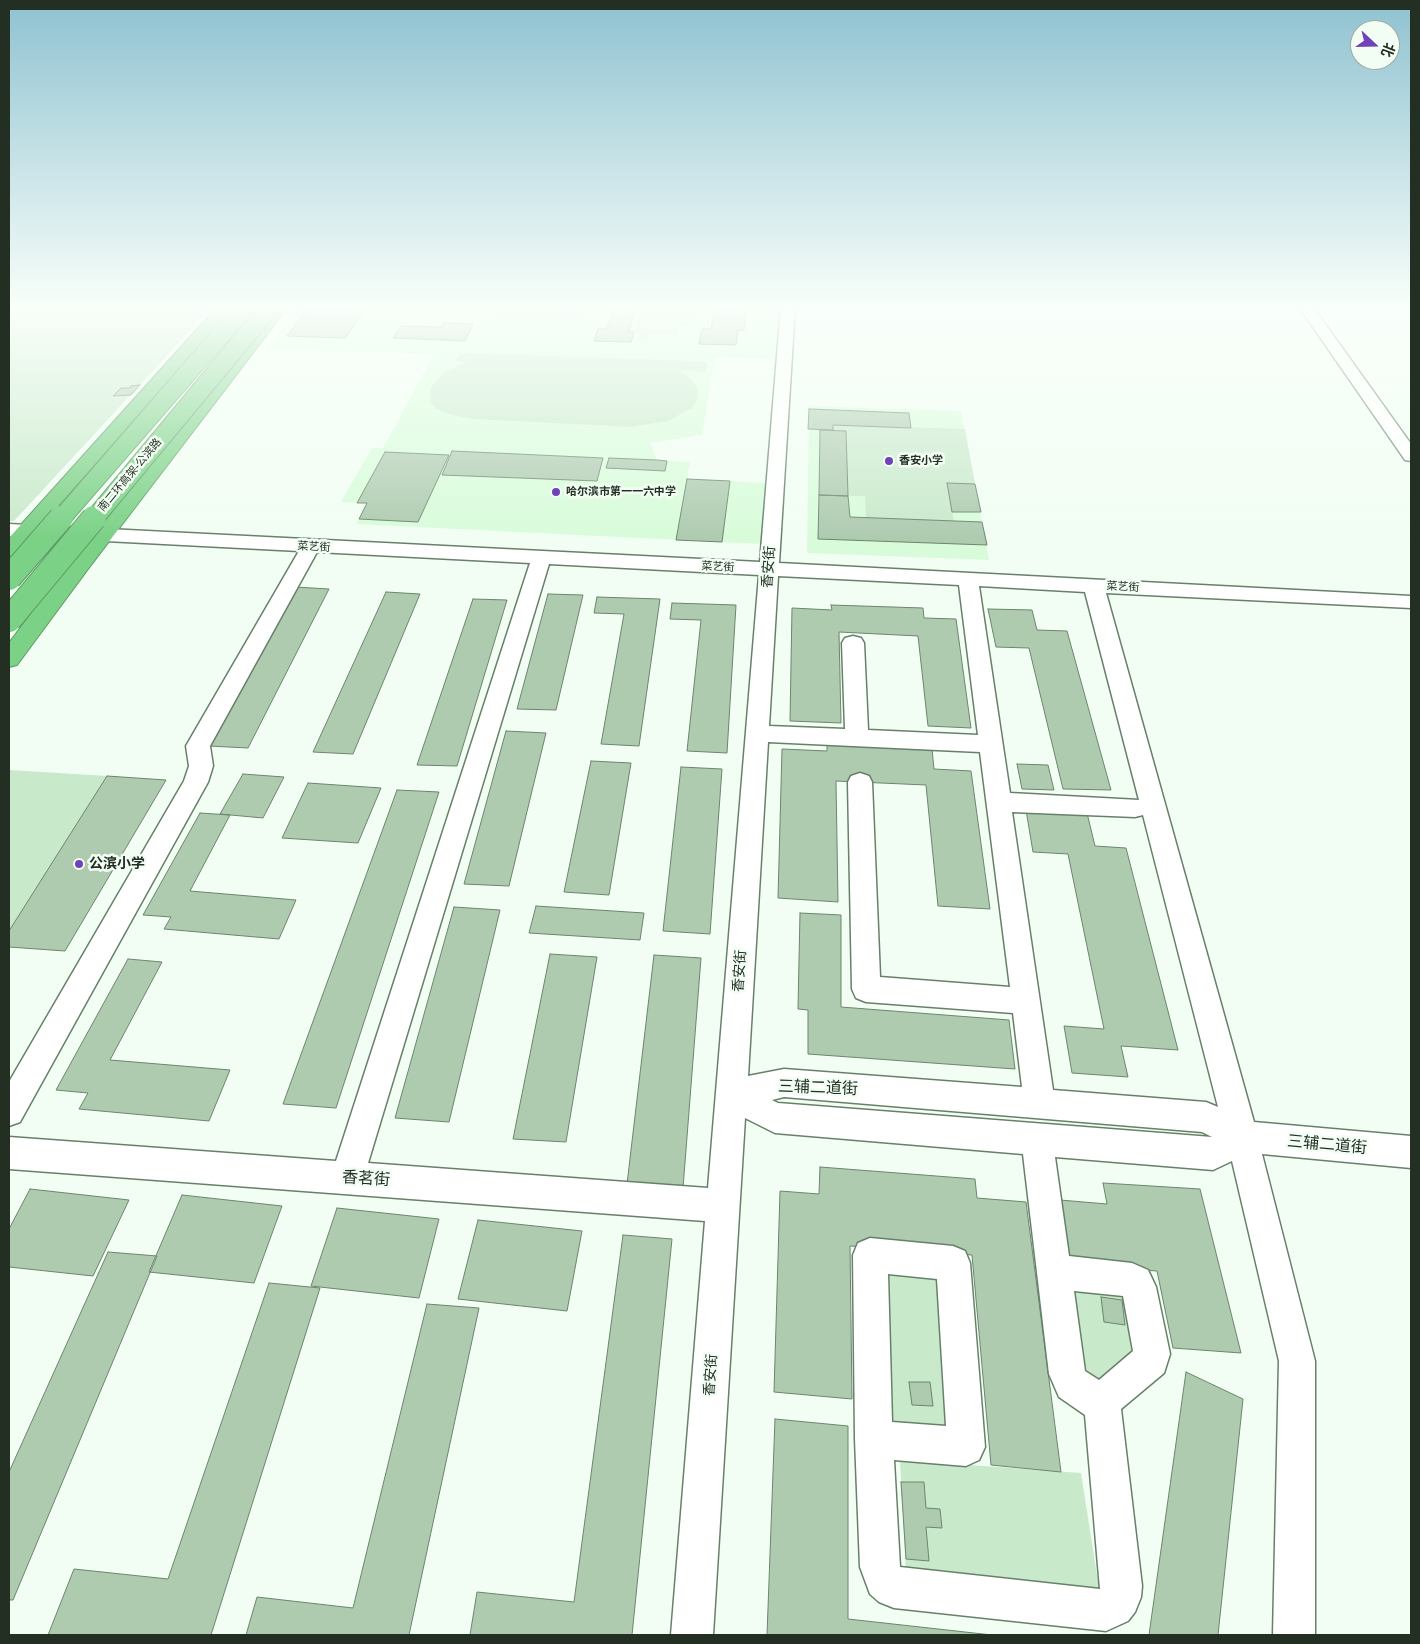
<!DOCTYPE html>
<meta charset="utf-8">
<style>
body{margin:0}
#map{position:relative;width:1420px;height:1644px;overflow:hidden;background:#f2fef3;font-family:"Noto Serif","Noto Sans SC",serif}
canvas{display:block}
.frame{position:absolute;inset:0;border:10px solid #242f24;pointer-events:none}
.north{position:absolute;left:1350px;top:20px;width:50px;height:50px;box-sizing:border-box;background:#f2fef3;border:1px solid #a0aba0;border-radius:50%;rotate:111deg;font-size:14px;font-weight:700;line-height:20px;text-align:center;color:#242f24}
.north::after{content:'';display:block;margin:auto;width:18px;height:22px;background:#7042b9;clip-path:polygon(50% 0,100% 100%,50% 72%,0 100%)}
</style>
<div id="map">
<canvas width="1420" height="1644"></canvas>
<div class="frame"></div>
<div class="north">北</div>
</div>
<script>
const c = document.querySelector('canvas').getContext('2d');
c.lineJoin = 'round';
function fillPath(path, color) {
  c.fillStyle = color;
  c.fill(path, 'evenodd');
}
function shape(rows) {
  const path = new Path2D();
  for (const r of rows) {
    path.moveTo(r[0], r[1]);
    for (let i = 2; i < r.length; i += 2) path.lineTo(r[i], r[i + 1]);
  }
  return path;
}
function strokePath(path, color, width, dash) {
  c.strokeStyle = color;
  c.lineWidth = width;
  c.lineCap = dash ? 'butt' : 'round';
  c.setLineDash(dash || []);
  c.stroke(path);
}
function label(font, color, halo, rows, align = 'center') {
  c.font = font + ' "Noto Serif","Noto Sans SC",serif';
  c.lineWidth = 5;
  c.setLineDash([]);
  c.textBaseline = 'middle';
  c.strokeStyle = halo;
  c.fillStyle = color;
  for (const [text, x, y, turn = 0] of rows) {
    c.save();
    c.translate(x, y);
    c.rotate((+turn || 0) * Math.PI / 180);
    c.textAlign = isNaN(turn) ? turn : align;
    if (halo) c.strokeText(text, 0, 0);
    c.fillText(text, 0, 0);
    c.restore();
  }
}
const built = shape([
 [299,307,788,307,784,360,715,357,702,435,650,443,657,460,690,462,687,479,767,483,762,544,356,524,367,503,341,502,372,448,383,448,434,354,267,349],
 [809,406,961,411,989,560,807,553]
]);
const green = shape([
 [9,307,212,307,14,521,9,521],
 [417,307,582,307,579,316,451,313,453,311,415,310],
 [642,307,691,307,688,326,679,326,677,335,649,334,647,341,638,340,640,333,635,332],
 [460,353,669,360,707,362,705,372,679,370,690,378,698,389,698,398,692,408,668,421,631,427,475,419,452,415,437,409,430,402,431,387,445,372,467,362,455,361],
 [833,425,965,429,975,484,947,483,954,522,866,519,865,496,848,496,846,431,833,430],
 [9,770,107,776,9,931],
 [870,1255,953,1263,966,1447,874,1439],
 [1053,1271,1132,1280,1152,1354,1094,1398],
 [900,1460,1081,1473,1099,1588,906,1574]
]);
const building = shape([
 [309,307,367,307,345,338,287,336,309,307],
 [614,307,636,307,629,331,634,332,631,342,594,341,598,329,607,329,614,307],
 [715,307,747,307,744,330,738,330,736,345,699,344,702,329,711,329,715,307],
 [443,323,473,324,465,341,393,338,401,326,441,327,443,323],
 [140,385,131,395,113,396,121,388,129,388,131,386,140,385],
 [809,409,909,413,911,428,833,425,833,430,808,429,809,409],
 [820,430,846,431,848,496,819,495,820,430],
 [452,451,603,458,597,481,442,475,452,451],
 [385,452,449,455,418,522,359,519,367,503,357,503,385,452],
 [609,458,657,460,667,461,665,471,606,468,609,458],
 [687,479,730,481,722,542,676,540,687,479],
 [947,483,975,484,981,512,952,512,947,483],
 [819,495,848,496,850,517,982,522,987,545,818,539,819,495],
 [295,587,329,589,248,748,209,746,295,587],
 [386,592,420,594,353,754,313,752,386,592],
 [548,594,583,595,556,710,517,709,548,594],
 [597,597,660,599,639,746,601,744,624,614,594,613,597,597],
 [473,599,507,600,457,766,417,765,473,599],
 [672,603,736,605,727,753,687,751,701,620,670,619,672,603],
 [831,605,923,608,924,618,956,619,971,728,928,726,918,636,839,632,841,723,790,721,792,608,832,610,831,605],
 [988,609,1032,610,1037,630,1067,631,1111,790,1063,789,1029,648,996,647,988,609],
 [506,731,546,733,509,886,464,884,506,731],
 [827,744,932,749,934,769,971,771,990,909,938,906,926,785,836,781,838,902,778,898,782,749,827,751,827,744],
 [591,761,631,763,609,895,564,892,591,761],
 [1017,764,1048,765,1054,790,1022,789,1017,764],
 [681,767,722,769,710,934,663,931,681,767],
 [243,774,284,777,263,818,220,814,243,774],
 [107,776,166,780,65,951,9,947,9,931,107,776],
 [308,783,381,788,358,843,282,838,308,783],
 [397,790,439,792,336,1108,283,1104,397,790],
 [1026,810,1087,813,1095,846,1126,848,1178,1050,1121,1046,1128,1077,1072,1073,1064,1026,1104,1029,1068,854,1033,852,1026,810],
 [200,813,230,815,190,891,296,900,279,939,164,929,171,917,143,915,200,813],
 [536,906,644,913,640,940,529,933,536,906],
 [454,907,500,910,449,1122,395,1118,454,907],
 [800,913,841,915,841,1007,1009,1020,1015,1069,808,1054,808,1010,798,1009,800,913],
 [550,954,597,957,566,1142,513,1139,550,954],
 [654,955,701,958,683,1188,627,1184,654,955],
 [128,959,162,962,110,1060,230,1070,209,1121,79,1109,88,1093,56,1090,128,959],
 [820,1167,975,1179,977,1198,1026,1202,1061,1472,991,1465,972,1255,850,1246,852,1399,774,1392,780,1191,819,1194,820,1167],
 [1103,1183,1200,1189,1241,1353,1173,1348,1157,1271,1070,1265,1060,1200,1107,1204,1103,1183],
 [30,1189,129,1200,93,1276,9,1267,9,1229,30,1189],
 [182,1195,282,1206,254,1283,149,1272,182,1195],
 [337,1208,439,1219,419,1298,311,1286,337,1208],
 [478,1220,582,1231,567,1311,458,1299,478,1220],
 [623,1235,672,1239,632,1635,470,1635,477,1592,574,1602,623,1235],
 [108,1252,157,1256,13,1600,9,1600,9,1472,108,1252],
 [269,1283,320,1288,211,1635,48,1635,74,1569,168,1579,269,1283],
 [1101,1297,1122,1300,1125,1325,1104,1322,1101,1297],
 [427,1304,479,1308,409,1635,246,1635,257,1597,353,1608,427,1304],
 [1186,1372,1243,1399,1218,1635,1149,1635,1186,1372],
 [909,1382,930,1382,933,1406,912,1405,909,1382],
 [775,1419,848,1426,848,1619,992,1635,767,1635,775,1419],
 [901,1482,924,1482,926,1508,940,1509,942,1528,926,1527,929,1561,906,1559,901,1482]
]);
const minor = shape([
 [781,307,795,307,779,563,1411,596,1411,608,1106,593,1254,1122,1411,1136,1411,1168,1262,1154,1315,1361,1315,1635,1273,1635,1279,1361,1232,1161,1213,1170,1055,1157,1069,1256,1132,1263,1148,1270,1156,1287,1170,1354,1164,1373,1121,1409,1142,1586,1141,1597,1135,1612,1128,1621,1106,1631,894,1608,879,1602,870,1594,860,1567,855,1439,853,1255,858,1243,870,1238,953,1246,965,1251,970,1263,985,1447,979,1460,966,1466,894,1460,900,1567,1100,1589,1085,1415,1059,1397,1049,1374,1023,1154,775,1133,745,1118,713,1635,671,1635,705,1221,9,1169,9,1137,336,1161,530,563,317,552,210,746,213,766,208,782,20,1122,9,1126,9,1082,184,781,189,766,186,746,299,551,9,536,9,524,760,562,781,307],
 [549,564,759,575,708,1188,368,1163,549,564],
 [778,576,959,585,978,735,868,730,864,643,861,638,853,636,845,638,842,643,845,729,769,726,778,576],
 [979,586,1085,592,1139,800,1010,793,979,586],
 [768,742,980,752,1010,987,880,977,872,782,869,776,860,773,851,776,848,782,852,989,856,998,866,1002,1013,1013,1022,1087,784,1069,748,1076,768,742],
 [1012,812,1135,817,1143,815,1218,1107,1206,1102,1053,1090,1012,812],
 [784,1097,1202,1132,1212,1137,778,1103,772,1100,784,1097],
 [888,1274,937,1279,946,1426,892,1422,888,1274],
 [1074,1291,1123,1296,1133,1351,1099,1380,1085,1371,1074,1291],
 [1299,307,1313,307,1411,444,1411,461,1405,460,1299,307]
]);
const highway = shape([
 [217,307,233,307,16,554,9,556,9,538,217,307],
 [273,307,288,307,88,569,17,665,9,667,9,643,72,559,273,307]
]);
const highwayBridgeFar1 = shape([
 [60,520,245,307],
 [93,520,270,307]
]);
const highwayBridge = shape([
 [9,578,61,518],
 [9,620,94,518]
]);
const markers = [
 [889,461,5,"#7042b9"],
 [556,492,5,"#7042b9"],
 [79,864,5,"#7042b9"]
];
const farPoinames = [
 ["香安小学",899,461],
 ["哈尔滨市第一一六中学",566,492]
];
const farStreetnames = [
 ["南二环高架-公滨路",130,475,-50],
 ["菜艺街",314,547,3],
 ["菜艺街",718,567,3],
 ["菜艺街",1123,587,3]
];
const streetNames = [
 ["香安街",769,567,-86],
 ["香安街",740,971,-86],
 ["香安街",711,1375,-86]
];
const poiNames = [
 ["公滨小学",89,864]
];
const nearStreetnames = [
 ["三辅二道街",818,1088,2],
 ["三辅二道街",1327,1145,5],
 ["香茗街",366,1179,4]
];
fillPath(built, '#d8fcda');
fillPath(green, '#c9e9cb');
fillPath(building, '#aecbb0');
strokePath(building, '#6b866d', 1);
strokePath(minor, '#678169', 3);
strokePath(highway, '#5d9864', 2);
fillPath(minor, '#fff');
fillPath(highway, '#7bd186');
strokePath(highwayBridgeFar1, '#5d9864', 20, []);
strokePath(highwayBridge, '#5d9864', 26, []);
strokePath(highwayBridgeFar1, '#7bd186', 18);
strokePath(highwayBridge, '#7bd186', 24);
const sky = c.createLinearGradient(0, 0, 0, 538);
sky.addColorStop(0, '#8fc2d1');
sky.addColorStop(0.57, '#f9fffa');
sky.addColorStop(1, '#f9fffa00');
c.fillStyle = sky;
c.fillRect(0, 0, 1420, 538);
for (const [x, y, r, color] of markers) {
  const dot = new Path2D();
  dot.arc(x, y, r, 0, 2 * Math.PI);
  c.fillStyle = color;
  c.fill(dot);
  strokePath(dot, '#f2fef3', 2);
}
label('bold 11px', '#242f24', '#f2fef3', farPoinames, 'left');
label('11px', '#242f24', '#f2fef3', farStreetnames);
label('14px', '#242f24', '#f2fef3', streetNames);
label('bold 14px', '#242f24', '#f2fef3', poiNames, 'left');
label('16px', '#242f24', '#f2fef3', nearStreetnames);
</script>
